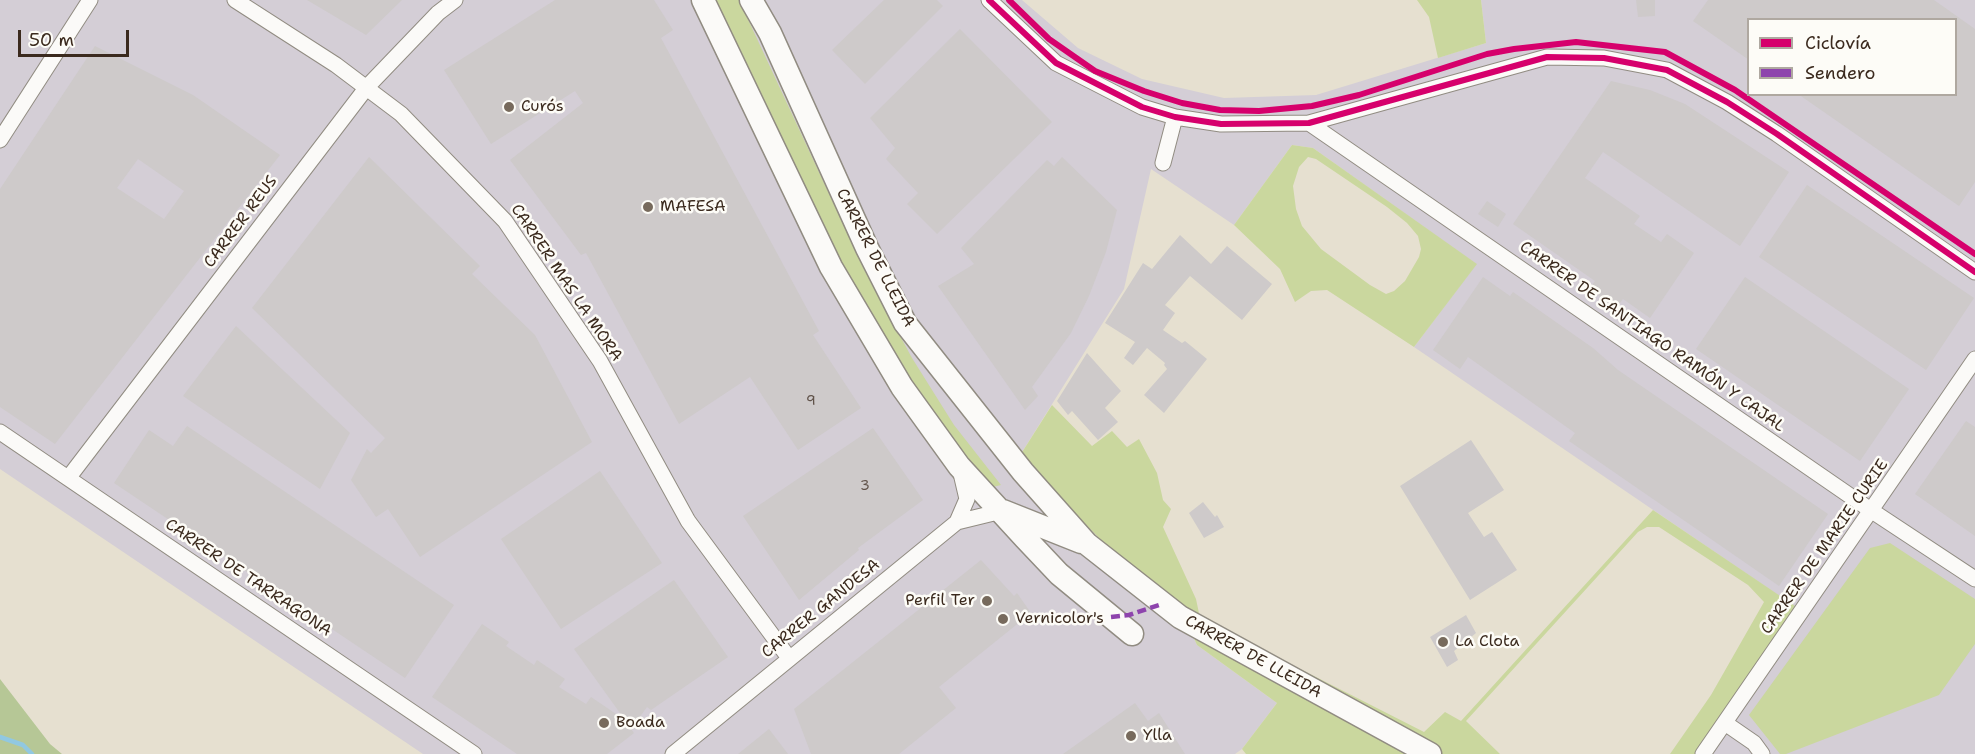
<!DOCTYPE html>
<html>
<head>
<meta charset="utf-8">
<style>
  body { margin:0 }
  #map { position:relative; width:1975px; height:754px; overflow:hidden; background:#e6e0d0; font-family:"Shantell Sans",sans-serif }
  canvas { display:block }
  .legend { position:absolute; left:1747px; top:18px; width:210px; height:78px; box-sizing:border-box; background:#fdfcf7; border:2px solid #afa8a0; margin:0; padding:8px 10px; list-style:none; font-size:18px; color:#3b2a1e }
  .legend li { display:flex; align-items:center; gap:12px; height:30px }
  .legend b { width:30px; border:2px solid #afa8a0 }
  .scale { position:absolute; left:18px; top:30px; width:111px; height:27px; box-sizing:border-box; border:3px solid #3b2a1e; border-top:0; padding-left:8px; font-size:18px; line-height:21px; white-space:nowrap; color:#3b2a1e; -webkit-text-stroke:4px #fdfcf7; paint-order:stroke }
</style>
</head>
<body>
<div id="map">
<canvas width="1975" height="754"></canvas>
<ul class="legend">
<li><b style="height:8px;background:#d6006c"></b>Ciclovía</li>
<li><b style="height:8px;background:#8e44ad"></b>Sendero</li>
</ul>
<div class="scale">50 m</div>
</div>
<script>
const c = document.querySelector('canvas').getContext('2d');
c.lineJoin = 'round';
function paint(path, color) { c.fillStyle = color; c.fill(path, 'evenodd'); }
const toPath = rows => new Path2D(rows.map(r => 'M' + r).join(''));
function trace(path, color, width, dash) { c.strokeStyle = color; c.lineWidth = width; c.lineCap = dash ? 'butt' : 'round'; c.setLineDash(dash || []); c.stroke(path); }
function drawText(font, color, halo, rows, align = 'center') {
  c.font = font + ' "Shantell Sans",sans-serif'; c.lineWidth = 5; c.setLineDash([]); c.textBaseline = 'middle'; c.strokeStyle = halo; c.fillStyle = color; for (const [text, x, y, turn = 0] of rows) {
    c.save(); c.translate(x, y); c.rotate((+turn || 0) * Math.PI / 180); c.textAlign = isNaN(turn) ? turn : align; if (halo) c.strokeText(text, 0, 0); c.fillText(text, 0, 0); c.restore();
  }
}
paint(toPath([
  [0,0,1022,0,1078,48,1142,79,1224,98,1316,95,1486,43,1481,0,1975,0,1975,754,1695,754,1797,608,1414,347,1476,264,1313,148,1292,145,1234,225,1151,169,1124,289,1019,457,1100,539,1179,606,1197,645,1277,703,1242,749,1235,754,423,754,0,469],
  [1748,20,1956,20,1956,94,1748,94]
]), '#d4ced6');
paint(toPath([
  [713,0,739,0,865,271,912,358,954,425,1001,485,989,488,957,453,858,303],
  [1417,0,1481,0,1486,43,1438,58,1429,17],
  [1292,145,1313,148,1477,264,1414,347,1327,290,1311,291,1295,302,1280,269,1234,225],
  [1308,157,1316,159,1387,207,1407,223,1418,236,1421,249,1419,257,1405,281,1394,291,1386,294,1370,285,1321,249,1302,226,1296,209,1293,186,1299,167],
  [1052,405,1092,446,1112,431,1127,447,1139,439,1157,473,1163,500,1171,509,1163,527,1196,599,1200,618,1424,732,1445,712,1461,721,1653,510,1798,608,1695,754,1670,754,1711,695,1764,602,1748,585,1659,527,1647,527,1638,532,1466,721,1500,754,1246,754,1242,749,1277,703,1197,645,1179,606,1100,539,1019,457],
  [1890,543,1975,599,1975,644,1939,695,1786,754,1780,754,1749,715,1870,548]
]), '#cad79e');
paint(toPath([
  [0,679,50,744,62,754,0,754]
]), '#b6c796');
trace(toPath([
  [0,737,23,745,32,754]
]), '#91c8e1', 4.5);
paint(toPath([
  [307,0,402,0,366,35],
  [555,0,654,0,673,30,661,38,819,331,813,335,861,408,798,450,750,377,679,424,586,253,581,255,510,160,583,103,575,91,491,144,444,70],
  [884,0,937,0,943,6,865,84,832,50],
  [1636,0,1655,0,1655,16,1638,17],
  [1708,0,1934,0,1975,29,1975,182,1959,206,1798,94,1956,94,1956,20,1749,20,1749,60,1693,21],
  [960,29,1052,122,937,234,907,204,918,193,886,159,895,148,870,118],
  [95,46,193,95,280,155,55,444,0,407,0,189],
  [138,159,184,191,164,219,117,188],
  [1611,81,1650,90,1685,104,1789,172,1740,246,1603,152,1585,178,1640,216,1634,224,1661,242,1667,234,1694,253,1650,318,1623,299,1616,308,1589,289,1595,281,1513,224],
  [369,157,480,266,472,274,535,335,592,442,420,557,388,509,376,517,351,480,367,449,371,453,385,438,252,308],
  [1062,157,1117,210,1106,252,1089,296,1071,333,1032,387,1038,396,1025,410,938,286,974,264,961,248,1047,160,1054,166],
  [1807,185,1974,298,1926,370,1759,257],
  [1487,201,1506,214,1498,227,1478,214],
  [1180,235,1211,264,1227,246,1272,284,1242,320,1190,276,1165,305,1175,313,1163,330,1182,343,1185,341,1207,359,1164,413,1144,395,1167,369,1164,365,1165,363,1147,348,1133,365,1124,358,1135,342,1105,323,1143,263,1152,269],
  [1483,277,1510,296,1513,292,1593,348,1618,370,1828,514,1779,586,1569,441,1575,433,1468,357,1460,369,1433,350],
  [1745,277,1909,389,1860,461,1696,349],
  [236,326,350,433,320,489,183,396],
  [1087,353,1121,391,1105,408,1118,422,1098,440,1072,411,1068,415,1057,401],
  [1966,421,1975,427,1975,536,1915,494],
  [187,426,454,605,405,678,114,483,149,430,173,446],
  [873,428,923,500,858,548,859,550,799,600,743,516],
  [1471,440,1504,490,1468,513,1484,537,1492,532,1517,570,1470,600,1400,486],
  [600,471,662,563,561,629,501,539],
  [1203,502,1215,517,1217,515,1224,527,1204,538,1189,513],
  [981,560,1014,596,1017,593,1031,613,939,687,956,708,899,754,811,754,794,709],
  [674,580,728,657,651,710,647,707,631,729,634,733,607,754,517,754,432,697,482,624,509,642,506,646,534,665,537,660,565,679,559,687,586,704,591,697,625,720,574,649],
  [1466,615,1476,633,1454,651,1458,660,1447,667,1430,637],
  [1135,703,1148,721,1159,713,1185,754,1063,754],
  [769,729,788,754,738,754]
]), '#cecaca');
const street = toPath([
  [235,0,336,65,401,114,505,221,600,361,688,521,789,658],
  [989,0,1056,63,1142,107,1175,117,1221,124,1309,123,1547,57,1604,58,1667,70,1727,102,1777,134,1975,272],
  [1309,123,1872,511,1975,579],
  [0,140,90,0],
  [1163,163,1175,117],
  [0,432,474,754],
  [69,477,367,87,438,13,455,0],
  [957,522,967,499,960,469],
  [1725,723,1754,743,1762,754],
  [673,754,957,522,1002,511],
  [1703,754,1975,359]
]);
const secondary = toPath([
  [703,0,831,267,902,387,959,466,1025,538,1059,574,1132,634],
  [751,0,770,33,867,248,905,323,1023,472,1087,544,1180,617,1430,754],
  [1003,511,1081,542]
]);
trace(street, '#918c82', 17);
trace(secondary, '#918c82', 25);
trace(street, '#fbfaf8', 15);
trace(secondary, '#fbfaf8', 22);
trace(toPath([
  [1111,617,1129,615,1162,604]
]), '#8e44ad', 4.5, [9, 4.5]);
trace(toPath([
  [989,0,1056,63,1142,107,1175,117,1221,124,1309,123,1547,57,1604,58,1667,70,1727,102,1777,134,1975,272],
  [1009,0,1049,39,1095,71,1144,91,1182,103,1220,110,1259,111,1312,106,1359,95,1487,54,1514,49,1576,42,1665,52,1735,90,1975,254]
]), '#d6006c', 6);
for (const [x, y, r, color] of [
  [509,107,6,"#776a5c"],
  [648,207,6,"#776a5c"],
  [987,601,6,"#776a5c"],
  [1003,619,6,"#776a5c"],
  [1443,642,6,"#776a5c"],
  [604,723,6,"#776a5c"],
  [1131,736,6,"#776a5c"]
]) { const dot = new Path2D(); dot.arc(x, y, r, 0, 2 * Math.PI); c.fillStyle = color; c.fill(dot); trace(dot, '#fdfcf7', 2); }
drawText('14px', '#605249', null, [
  ["9",811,401],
  ["3",865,486]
]);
drawText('16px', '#3b2a1e', '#fdfcf7', [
  ["Curós",521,107],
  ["MAFESA",660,207],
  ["Perfil Ter",975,601,"right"],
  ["Vernicolor's",1015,619],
  ["La Clota",1455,642],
  ["Boada",616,723],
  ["Ylla",1143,736]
], 'left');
drawText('16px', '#3b2a1e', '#fdfcf7', [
  ["CARRER REUS",241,222,-53],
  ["CARRER DE LLEIDA",875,258,63],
  ["CARRER MAS LA MORA",566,283,56],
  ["CARRER DE SANTIAGO RAMÓN Y CAJAL",1652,337,35],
  ["CARRER DE MARIE CURIE",1825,547,-55],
  ["CARRER DE TARRAGONA",248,578,34],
  ["CARRER GANDESA",821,609,-39],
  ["CARRER DE LLEIDA",1253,657,29]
]);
</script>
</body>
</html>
